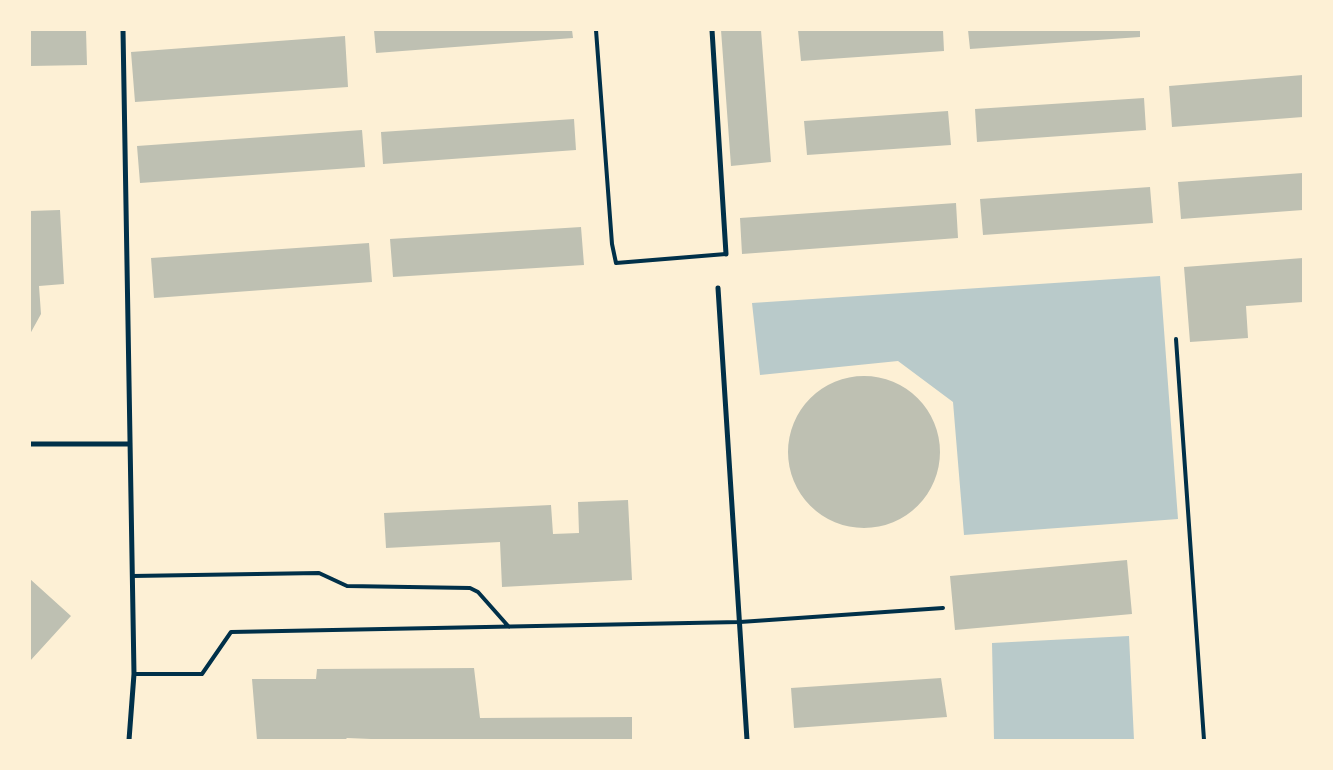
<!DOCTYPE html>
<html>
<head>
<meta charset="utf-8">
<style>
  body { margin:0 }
  #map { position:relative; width:1333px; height:770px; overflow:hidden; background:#fdf0d5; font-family:"Noto Sans",sans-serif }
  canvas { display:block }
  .frame { position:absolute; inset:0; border:31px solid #fdf0d5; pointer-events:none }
</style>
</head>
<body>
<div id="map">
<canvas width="1333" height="770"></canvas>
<div class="frame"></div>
</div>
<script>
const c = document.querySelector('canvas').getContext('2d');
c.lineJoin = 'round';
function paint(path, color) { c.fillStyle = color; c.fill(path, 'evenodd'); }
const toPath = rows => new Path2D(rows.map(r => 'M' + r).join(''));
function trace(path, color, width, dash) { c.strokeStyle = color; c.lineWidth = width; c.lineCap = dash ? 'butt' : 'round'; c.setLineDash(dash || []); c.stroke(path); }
paint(toPath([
  [1160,276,1178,519,964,535,953,402,898,361,760,375,752,303],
  [1129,636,1134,740,994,740,992,643]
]), '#b9caca');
paint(toPath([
  [30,30,86,30,87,65,30,66],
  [374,30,572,30,573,38,376,53],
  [721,30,761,30,771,162,731,166],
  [798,30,943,30,944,51,801,61],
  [968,30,1140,30,1140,37,970,49],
  [345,36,348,87,135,102,131,52],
  [1303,75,1303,117,1172,127,1169,86],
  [1144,98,1146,130,977,142,975,109],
  [948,111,951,145,807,155,804,121],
  [574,119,576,150,383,164,381,132],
  [362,130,365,167,140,183,137,146],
  [1303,173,1303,210,1181,219,1178,182],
  [1150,187,1153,223,983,235,980,199],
  [956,203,958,238,742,254,740,218],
  [60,210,64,284,39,286,41,314,30,334,30,211],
  [581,227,584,265,393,277,390,239],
  [369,243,372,282,154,298,151,258],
  [1303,258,1303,302,1246,306,1248,338,1190,342,1184,267],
  '788 452a76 76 0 1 1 152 0a76 76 0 1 1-152 0Z',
  [628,500,632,580,502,587,500,542,386,548,384,513,551,505,553,534,579,533,578,502],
  [1127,560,1132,614,955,630,950,576],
  [30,579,71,616,30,661],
  [474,668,480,718,632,717,632,740,395,740,347,738,345,740,257,740,252,679,316,679,317,669],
  [941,678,947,717,794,728,791,688]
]), '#bec0b2');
trace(toPath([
  [596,30,612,244,616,263,726,254],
  [1176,339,1204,740],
  [132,576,319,573,347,586,470,588,478,592,509,627],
  [134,674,202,674,231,632,740,622,943,608]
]), '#003049', 4);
trace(toPath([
  [123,30,134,674,129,740],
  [712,30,726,254],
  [718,288,747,740],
  [30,444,130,444]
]), '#003049', 5);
</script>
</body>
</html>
